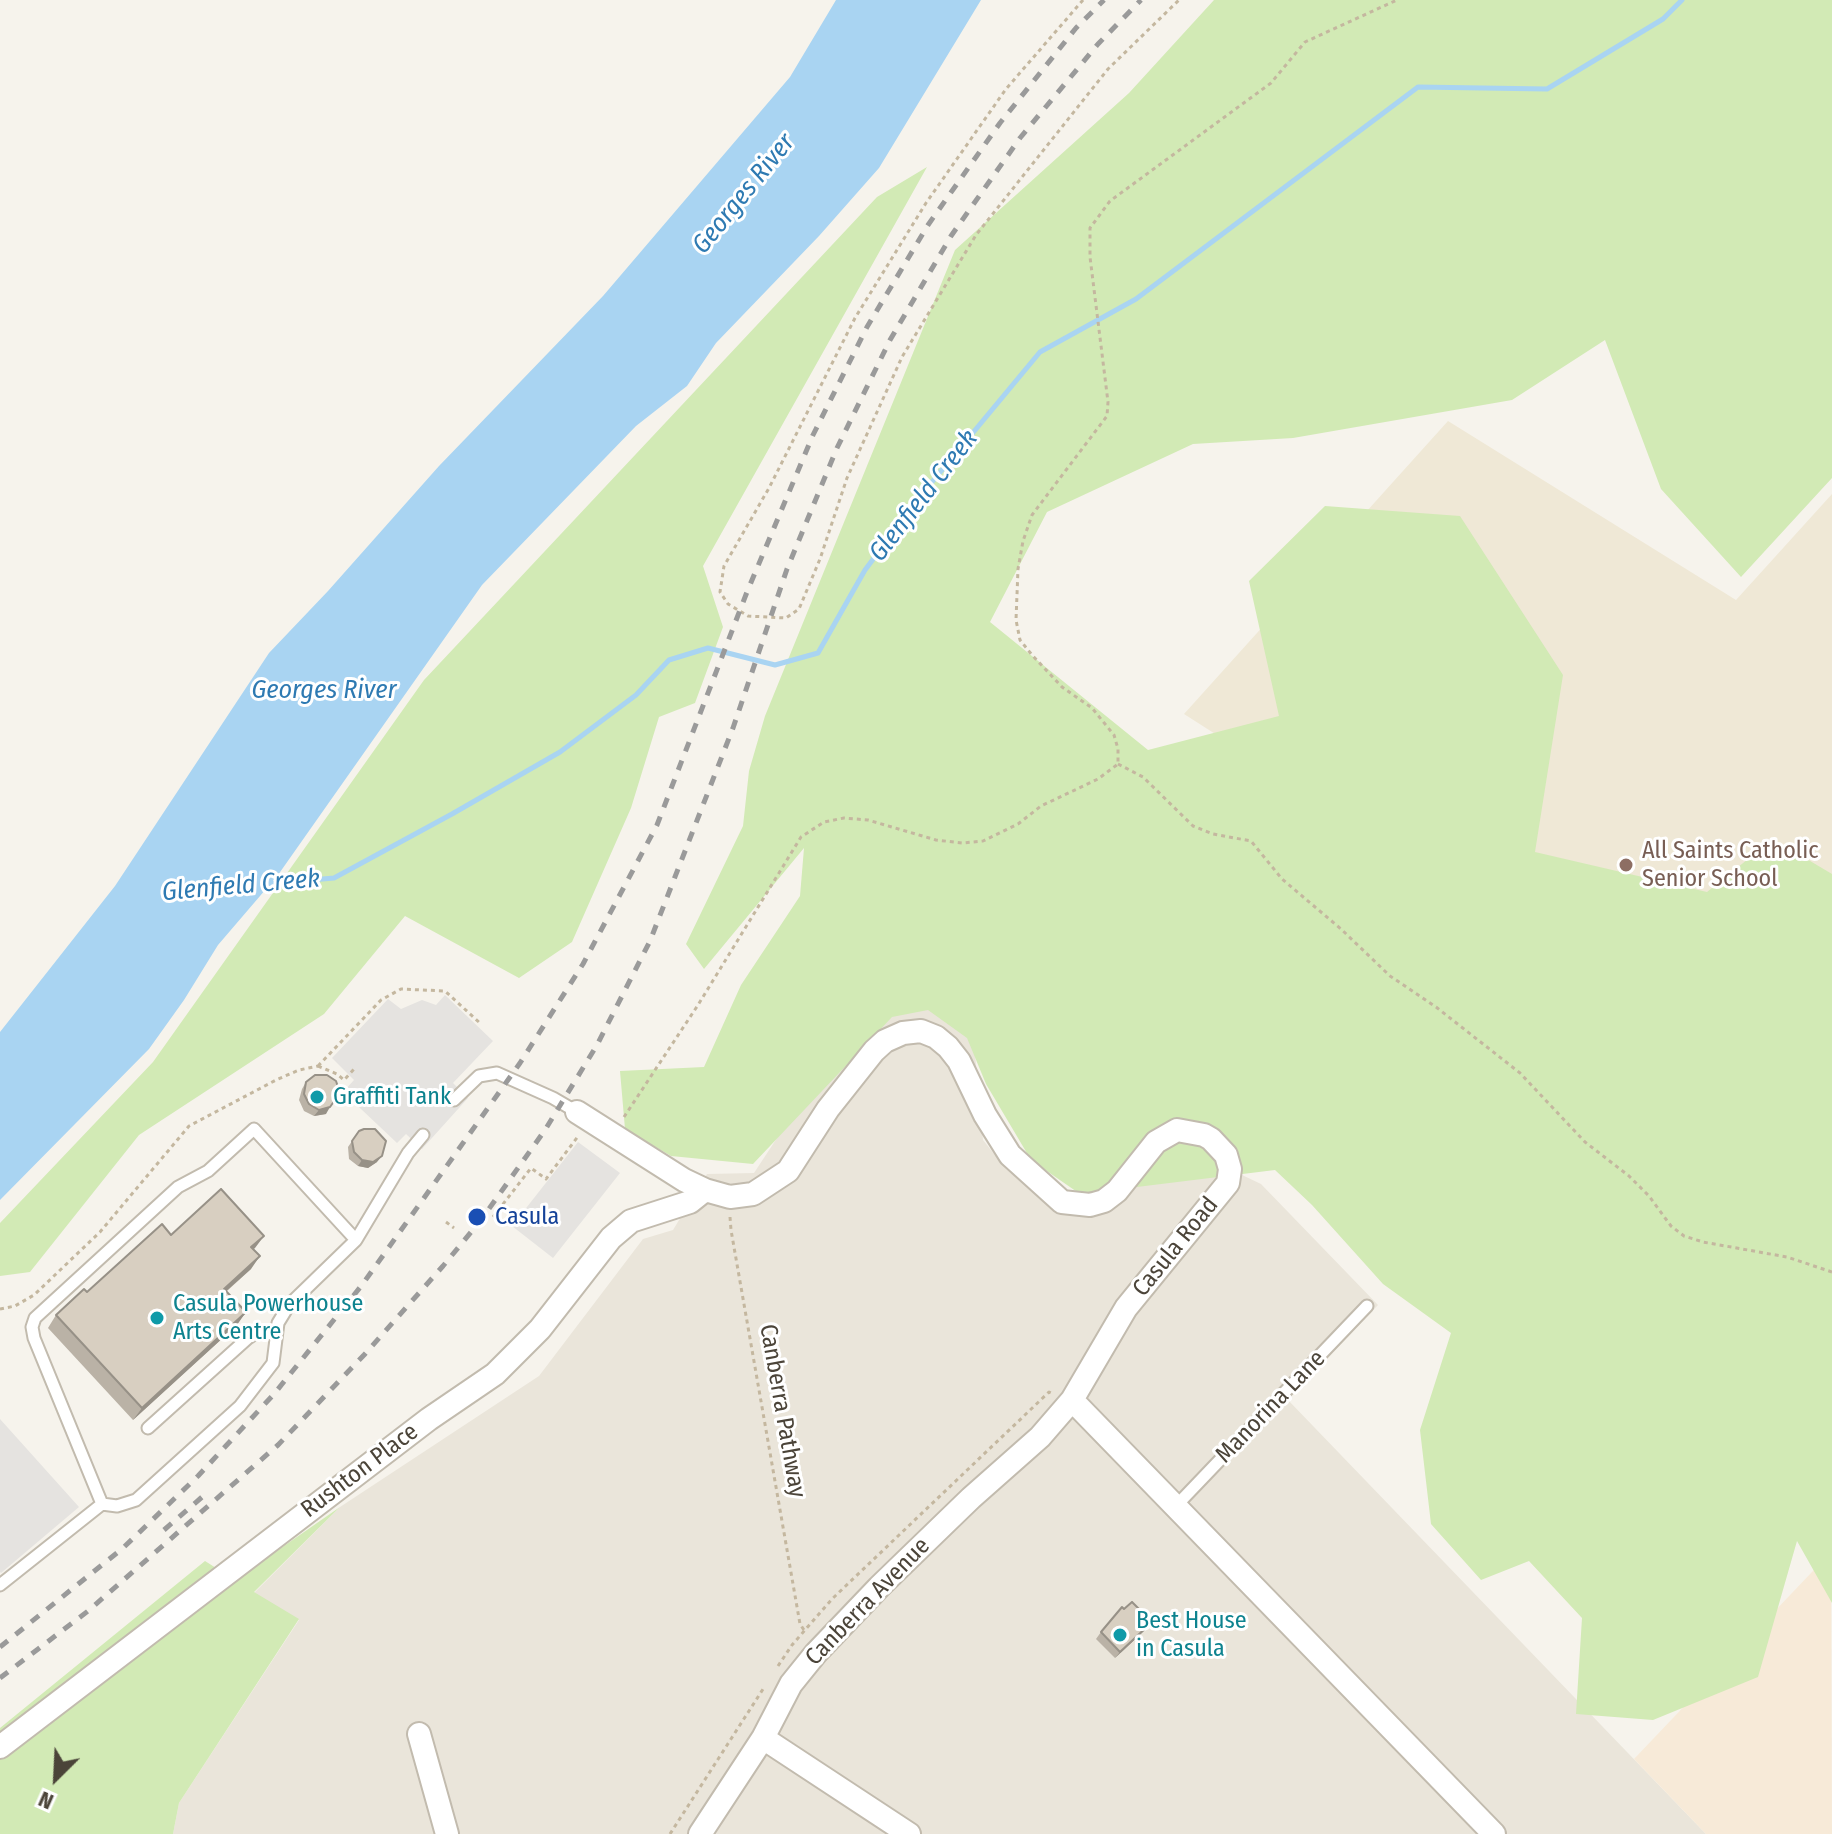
<!DOCTYPE html>
<html>
<head>
<meta charset="utf-8">
<style>
  body { margin:0 }
  #map { position:relative; width:1832px; height:1834px; overflow:hidden; background:#f6f3ec; font-family:"Fira Sans Condensed",sans-serif }
  canvas { display:block }
  .north { position:absolute; left:16px; top:1738px; width:80px; height:80px; -webkit-text-stroke:6px #fff; paint-order:stroke; rotate:204deg; font-size:22px; font-weight:700; line-height:32px; text-align:center; color:#4b4439 }
  .north::after { content:''; display:block; margin:auto; width:28px; height:36px; background:#4b4439; clip-path:polygon(50% 0,100% 100%,50% 72%,0 100%) }
</style>
</head>
<body>
<div id="map">
<canvas width="1832" height="1834"></canvas>
<div class="north">N</div>
</div>
<script>
const c = document.querySelector('canvas').getContext('2d');
c.lineJoin = 'round';
function paint(path, color) { c.fillStyle = color; c.fill(path, 'evenodd'); }
const toPath = rows => new Path2D(rows.map(r => 'M' + r).join(''));
function trace(path, color, width, dash) { c.strokeStyle = color; c.lineWidth = width; c.lineCap = dash ? 'butt' : 'round'; c.setLineDash(dash || []); c.stroke(path); }
function drawText(font, color, halo, rows, align = 'center') {
  c.font = font + ' "Fira Sans Condensed",sans-serif'; c.lineWidth = 6; c.setLineDash([]); c.textBaseline = 'middle'; c.strokeStyle = halo; c.fillStyle = color; for (const [text, x, y, turn = 0] of rows) {
    c.save(); c.translate(x, y); c.rotate((+turn || 0) * Math.PI / 180); c.textAlign = isNaN(turn) ? turn : align; if (halo) c.strokeText(text, 0, 0); c.fillText(text, 0, 0); c.restore();
  }
}
paint(toPath([
  [927,999,973,1032,983,1140,1006,1169,1042,1197,1065,1210,1092,1216,1124,1200,1146,1175,1202,1156,1261,1184,1378,1305,1288,1400,1706,1834,173,1834,179,1803,299,1620,254,1593,340,1507,539,1376,643,1239,673,1230,707,1174,754,1173,804,1097,877,1012]
]), '#eae5da');
paint(toPath([
  [1831,1552,1832,1834,1706,1834,1634,1759]
]), '#f7ead8');
paint(toPath([
  [1448,421,1736,600,1832,494,1832,1050,1655,1015,1184,714]
]), '#efe8d6');
paint(toPath([
  [1214,0,1832,0,1832,478,1741,577,1661,489,1605,340,1512,400,1293,438,1193,444,1047,512,990,622,1148,750,1279,716,1249,581,1325,506,1460,516,1563,675,1535,852,1707,892,1773,839,1832,874,1832,1603,1797,1541,1758,1677,1653,1720,1576,1714,1582,1618,1529,1561,1481,1580,1431,1524,1420,1430,1451,1333,1383,1284,1312,1205,1275,1170,1080,1194,1031,1160,986,1084,967,1038,928,1010,892,1017,753,1164,671,1156,625,1129,620,1071,704,1067,741,985,800,896,804,848,704,969,686,944,743,826,749,771,765,716,955,250,1129,93],
  [927,167,703,566,723,627,695,703,659,717,631,808,572,942,519,978,405,916,324,1014,139,1135,30,1272,0,1276,0,1223,153,1062,424,680,877,197],
  [340,1507,254,1592,299,1619,179,1803,173,1834,0,1834,0,1728,205,1561,235,1580]
]), '#d2eab5');
paint(toPath([
  [445,995,493,1041,453,1083,468,1098,422,1149,406,1134,397,1143,343,1092,354,1080,332,1058,388,999,401,1009,422,1000,436,1005],
  [578,1142,620,1173,553,1258,512,1226],
  [0,1419,79,1507,1,1573,0,1572]
]), '#e5e3e0');
paint(toPath([
  [836,0,981,0,879,168,819,236,716,343,687,386,636,426,482,585,278,875,218,945,184,1000,149,1049,0,1200,0,1032,115,886,269,653,328,591,439,466,603,296,790,77]
]), '#a9d4f2');
trace(toPath([
  [267,884,334,878,452,814,560,752,636,695,669,660,708,648,775,665,818,653,865,570,922,494,1040,352,1136,299,1418,87,1547,89,1663,19,1682,0]
]), '#a9d4f2', 5);
const lane = toPath([
  [454,1100,479,1076,497,1073,553,1098,577,1112],
  [148,1428,248,1338,254,1334,276,1333],
  [102,1504,34,1338,32,1327,35,1318,178,1187,208,1171,254,1129,356,1240],
  [102,1504,117,1506,136,1500,240,1406,273,1363,278,1323,289,1305,356,1240,408,1153,423,1135],
  [1175,1507,1367,1306],
  [0,1585,102,1504]
]);
const street = toPath([
  [577,1112,684,1180,705,1190,730,1197,753,1194,788,1171,828,1109,874,1051,885,1041,903,1033,921,1031,936,1037,948,1047,959,1061,985,1115,1010,1155,1062,1202,1090,1205,1104,1201,1117,1191,1156,1142,1177,1130,1204,1135,1211,1139,1226,1155,1230,1169,1228,1183,1126,1308,1072,1400,1040,1437,971,1498,879,1587,816,1653,791,1684,763,1738,700,1834],
  [1072,1400,1494,1834],
  [419,1734,447,1834],
  [763,1738,909,1834],
  [0,1747,429,1419,495,1374,540,1329,611,1238,631,1221,690,1202,705,1190]
]);
trace(lane, '#c2bbae', 15);
trace(street, '#c2bbae', 26);
trace(toPath([
  [1083,0,1006,89,926,203,855,318,769,488,724,566,720,592,728,604,748,616,786,618,799,609,820,559,847,478,902,357,976,235,1108,69,1179,0],
  [1118,764,1143,777,1193,826,1213,834,1251,841,1282,879,1341,929,1390,976,1436,1007,1520,1073,1585,1142,1629,1176,1649,1196,1671,1226,1684,1236,1703,1242,1787,1257,1832,1272],
  [318,1066,381,1000,401,989,445,991,481,1024],
  [318,1066,337,1074,344,1080,356,1067],
  [624,1117,698,1005,801,837,824,822,844,818,868,820,936,840,962,843,983,841,1018,824,1041,806,1098,779,1118,764,1118,749,1114,735,1092,708,1062,687,1032,655,1020,640,1016,620,1018,569,1023,541,1032,515,1107,416,1108,402,1090,257,1090,228,1110,201,1271,83,1305,42,1397,0],
  [493,1217,531,1168,546,1179,579,1135],
  [730,1217,731,1230,800,1624,804,1630],
  [446,1222,454,1228],
  [0,1309,15,1306,34,1295,100,1232,189,1126,276,1080,299,1070,318,1066],
  [778,1666,792,1645,832,1599,1049,1392,1051,1393],
  [670,1834,765,1686]
]), '#c4b79f', 3, [4, 4]);
trace(lane, '#fff', 11);
trace(street, '#fff', 22);
trace(toPath([
  [164,1530,209,1491],
  [0,1647,123,1548,198,1476,274,1394,362,1285,520,1063,583,964,657,825,747,592,813,435,867,327,928,225,1000,123,1076,28,1104,0],
  [0,1678,88,1611,278,1445,364,1355,443,1266,481,1220,545,1130,597,1045,650,941,733,728,787,569,837,448,890,340,951,236,1020,138,1098,44,1141,0]
]), '#9a9a9a', 5, [10, 10]);
paint(toPath([
  [306,1082,326,1114,314,1116,304,1111,299,1100,302,1089],
  [359,1131,377,1162,368,1168,358,1166,349,1159,348,1147],
  [171,1235,254,1250,251,1269,227,1291,237,1325,133,1420,48,1328,56,1315],
  [1147,1628,1115,1658,1096,1639,1101,1632]
]), '#bab2a6');
paint(toPath([
  [330,1107,326,1114,314,1116,319,1110],
  [382,1156,377,1162,368,1168,358,1166,362,1160],
  [264,1236,255,1248,242,1260,251,1247],
  [260,1256,251,1269,215,1301,224,1289],
  [246,1312,237,1325,133,1420,142,1408],
  [1152,1622,1147,1628,1115,1658,1120,1652]
]), '#979187');
const building = toPath([
  [315,1075,327,1075,336,1081,340,1093,330,1107,319,1110,309,1104,304,1094,306,1082,315,1075],
  [364,1129,375,1129,386,1141,382,1156,373,1162,362,1160,354,1152,352,1141,359,1131,364,1129],
  [221,1189,264,1236,251,1247,260,1256,224,1289,246,1312,142,1408,56,1315,84,1289,87,1292,162,1224,171,1235,221,1189],
  [1132,1602,1152,1622,1120,1652,1101,1632,1122,1607,1124,1609,1132,1602]
]);
paint(building, '#d8cfc1');
trace(building, '#979187', 2);
for (const [x, y, r, color] of [
  [1626,865,8,"#8d6e63"],
  [317,1097,8,"#0f9aa8"],
  [477,1217,10,"#1a4fb4"],
  [157,1318,8,"#0f9aa8"],
  [1120,1635,8,"#0f9aa8"]
]) { const dot = new Path2D(); dot.arc(x, y, r, 0, 2 * Math.PI); c.fillStyle = color; c.fill(dot); trace(dot, '#fff', 3); }
drawText('24px', '#785e54', '#fff', [
  ["All Saints Catholic",1642,851],
  ["Senior School",1642,879]
], 'left');
drawText('24px', '#0d838f', '#fff', [
  ["Graffiti Tank",333,1097],
  ["Casula Powerhouse",173,1304],
  ["Arts Centre",173,1332],
  ["Best House",1136,1621],
  ["in Casula",1136,1649]
], 'left');
drawText('24px', '#164399', '#fff', [
  ["Casula",495,1217]
], 'left');
drawText('24px', '#4b4439', '#fff', [
  ["Casula Road",1176,1247,-51],
  ["Manorina Lane",1271,1407,-46],
  ["Canberra Pathway",782,1411,80],
  ["Rushton Place",360,1471,-37],
  ["Canberra Avenue",868,1602,-46]
]);
drawText('italic 26px', '#2e7ab2', '#fff', [
  ["Georges River",744,194,-51],
  ["Glenfield Creek",924,496,-52],
  ["Georges River",324,691],
  ["Glenfield Creek",241,886,-5]
]);
</script>
</body>
</html>
